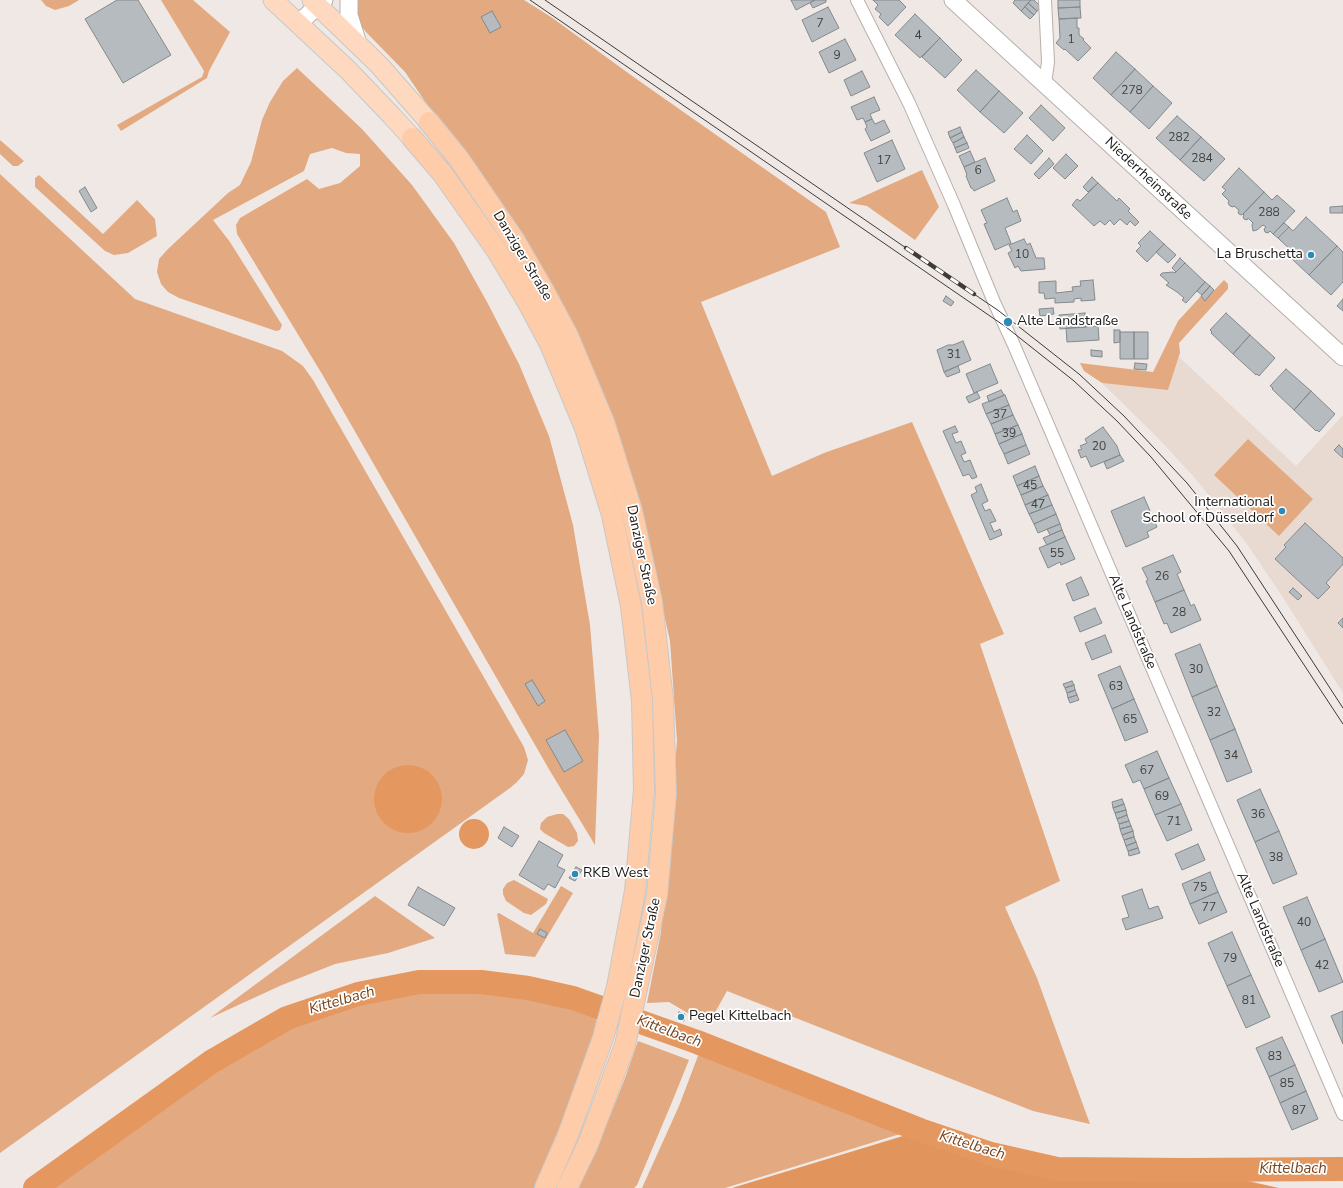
<!DOCTYPE html>
<html>
<head>
<meta charset="utf-8">
<style>
  body { margin:0 }
  canvas { display:block; background:#efe8e4 }
</style>
</head>
<body>
<canvas width="1343" height="1188"></canvas>
<script>
const c = document.querySelector('canvas').getContext('2d');
c.lineJoin = 'round';
function paint(path, color) { c.fillStyle = color; c.fill(path, 'evenodd'); }
const toPath = rows => new Path2D(rows.map(r => 'M' + r).join(''));
function trace(path, color, width, dash) { c.strokeStyle = color; c.lineWidth = width; c.lineCap = dash ? 'butt' : 'round'; c.setLineDash(dash || []); c.stroke(path); }
function drawText(font, color, halo, rows, align = 'center') {
  c.font = font + ' "Nunito Sans",sans-serif'; c.lineWidth = 3.5; c.setLineDash([]); c.textBaseline = 'middle'; c.strokeStyle = halo; c.fillStyle = color; for (const [text, x, y, turn = 0] of rows) {
    c.save(); c.translate(x, y); c.rotate((+turn || 0) * Math.PI / 180); c.textAlign = isNaN(turn) ? turn : align; if (halo) c.strokeText(text, 0, 0); c.fillText(text, 0, 0); c.restore();
  }
}
paint(toPath([
  [1179,357,1296,466,1343,415,1343,693,1282,596,1247,544,1195,478,1156,436,1102,383,1168,389]
]), '#e8dad1');
paint(toPath([
  [41,0,79,0,69,6,55,10,46,6],
  [161,0,193,0,230,32,209,71,207,78,121,131,117,125,202,77,204,71],
  [354,0,524,0,551,17,635,78,826,212,840,247,701,302,772,476,824,453,912,422,1004,634,980,644,1060,881,1005,907,1037,978,1090,1124,1033,1111,727,991,708,1025,669,1002,647,1003,661,932,677,741,670,641,646,534,612,417,437,119,405,72,365,31,360,24],
  [297,68,362,129,412,185,454,243,487,302,519,364,549,436,573,525,590,625,599,735,595,845,550,771,322,374,237,234,236,225,240,218,307,179,319,189,340,183,360,166,360,154,346,153,332,148,310,154,304,171,213,220,230,242,282,325,280,330,276,331,179,298,168,292,161,284,157,272,159,259,168,249,228,193,240,185,251,162,262,120,270,102,283,81],
  [0,140,24,161,18,166,13,166,0,154],
  [922,170,939,207,915,240,867,206,849,203],
  [0,174,135,299,282,351,303,366,313,380,524,747,528,760,524,774,517,782,510,788,0,1153],
  [39,175,103,234,137,200,155,219,157,236,128,253,114,255,105,251,35,187,35,178],
  [1224,280,1228,284,1228,289,1179,343,1180,353,1168,390,1102,383,1084,371,1080,363,1153,372,1178,321,1201,296,1205,300],
  [1248,439,1313,499,1279,536,1214,475],
  [557,814,563,814,569,819,577,833,578,841,574,846,568,847,544,833,540,829,541,823,547,817],
  [514,880,548,899,546,904,531,915,524,913,506,901,503,894,503,889,507,883],
  [561,886,573,893,535,957,505,954,497,914,499,913,533,933],
  [375,896,435,938,388,953,335,964,282,985,210,1018],
  [419,986,481,986,526,992,570,1002,598,1013,588,1056,560,1135,535,1188,43,1188,215,1065,288,1022,360,997],
  [638,1041,689,1060,672,1102,637,1185,634,1188,578,1188,597,1149,625,1078],
  [701,1048,913,1130,725,1188,642,1188,679,1106]
]), '#e3a981');
paint(toPath([
  [916,1132,984,1157,1054,1173,1238,1175,1243,1180,1279,1188,732,1188]
]), '#e2945d');
paint(toPath([
  '374 799a34 34 0 1 1 68 0a34 34 0 1 1-68 0Z',
  '459 834a15 15 0 1 1 30 0a15 15 0 1 1-30 0Z'
]), '#e59760');
trace(toPath([
  [35,1188,211,1062,287,1018,358,994,419,982,481,982,528,988,573,998,697,1042,920,1130,991,1154,1057,1169,1186,1170,1343,1169]
]), '#e59760', 24);
const building = toPath([
  [117,0,138,0,171,55,123,83,85,19,117,0],
  [791,0,815,0,796,10,791,0],
  [815,0,826,0,826,2,813,8,810,3,815,0],
  [873,0,899,0,906,7,888,26,879,17,881,14,875,9,878,5,873,0],
  [1015,0,1031,0,1021,11,1013,3,1015,0],
  [1031,0,1034,0,1041,7,1037,11,1028,3,1031,0],
  [1058,0,1080,0,1080,7,1058,8,1058,0],
  [1028,3,1037,11,1034,15,1025,7,1028,3],
  [828,7,839,28,812,42,802,20,828,7],
  [1025,7,1034,15,1030,19,1021,11,1025,7],
  [1080,7,1081,18,1059,19,1058,8,1080,7],
  [492,11,501,27,490,33,481,17,492,11],
  [915,14,940,38,920,58,895,35,915,14],
  [1077,18,1077,28,1079,28,1079,35,1084,39,1083,40,1091,48,1078,61,1065,49,1064,50,1056,43,1060,38,1059,19,1077,18],
  [940,38,962,60,945,78,922,57,940,38],
  [845,39,856,60,829,73,819,52,845,39],
  [1116,52,1135,69,1111,95,1093,78,1116,52],
  [1135,69,1153,86,1130,112,1111,95,1135,69],
  [976,70,999,91,980,112,957,90,976,70],
  [862,71,870,87,851,96,844,80,862,71],
  [1153,86,1172,103,1149,129,1130,112,1153,86],
  [999,91,1023,113,1004,133,980,112,999,91],
  [874,97,880,110,870,114,872,119,865,122,863,118,857,120,851,107,874,97],
  [1041,105,1065,128,1053,141,1029,118,1041,105],
  [1177,116,1201,137,1180,160,1156,138,1177,116],
  [872,119,875,124,884,120,890,132,871,141,865,129,867,127,865,122,872,119],
  [960,127,962,132,950,138,948,132,960,127],
  [962,132,964,137,953,143,950,138,962,132],
  [1027,135,1043,151,1031,164,1014,149,1027,135],
  [964,137,967,143,955,148,953,143,964,137],
  [1201,137,1225,159,1204,181,1180,160,1201,137],
  [892,140,905,169,877,182,864,153,892,140],
  [967,143,969,148,957,153,955,148,967,143],
  [970,151,975,162,964,167,959,156,970,151],
  [1066,154,1078,166,1065,179,1053,168,1066,154],
  [985,158,995,181,974,191,972,188,971,188,966,176,967,175,964,167,985,158],
  [1049,158,1054,164,1039,179,1034,174,1049,158],
  [1239,168,1264,192,1243,214,1241,215,1239,214,1238,212,1239,210,1234,206,1233,207,1230,206,1228,203,1229,201,1222,194,1226,190,1222,187,1239,168],
  [1092,177,1098,183,1088,192,1083,187,1092,177],
  [1098,183,1117,201,1119,198,1130,209,1128,211,1139,222,1135,226,1130,221,1127,225,1120,219,1114,225,1110,220,1105,225,1100,221,1094,226,1072,205,1077,199,1080,201,1098,183],
  [85,187,97,208,91,212,79,191,85,187],
  [1264,192,1272,200,1277,195,1295,211,1273,234,1270,231,1268,233,1265,232,1264,229,1266,227,1263,225,1257,230,1253,231,1252,225,1253,223,1248,218,1247,220,1244,219,1243,217,1244,215,1243,214,1264,192],
  [1007,198,1013,212,1017,210,1021,221,1005,228,1011,243,995,250,984,224,987,223,981,210,1007,198],
  [1343,206,1343,213,1330,213,1330,207,1343,206],
  [1306,217,1337,246,1309,275,1291,258,1295,254,1278,238,1289,227,1293,231,1306,217],
  [1284,223,1289,227,1278,238,1273,234,1284,223],
  [1150,231,1164,244,1147,262,1136,251,1141,246,1138,243,1150,231],
  [1024,239,1027,245,1030,243,1036,258,1044,258,1045,269,1021,271,1018,266,1015,268,1008,253,1012,251,1009,245,1024,239],
  [1164,244,1176,255,1168,263,1156,252,1164,244],
  [1337,246,1343,252,1343,282,1331,295,1309,275,1337,246],
  [1180,258,1185,263,1176,272,1172,268,1180,258],
  [1185,263,1205,282,1186,303,1182,300,1184,298,1177,292,1166,285,1169,283,1160,275,1162,273,1173,272,1175,273,1185,263],
  [1093,280,1095,300,1081,301,1081,298,1074,299,1074,302,1055,303,1055,298,1045,299,1044,293,1039,293,1039,282,1056,281,1056,293,1073,291,1072,287,1081,286,1080,281,1093,280],
  [1205,282,1210,286,1202,295,1197,291,1205,282],
  [1210,286,1214,290,1205,301,1201,296,1210,286],
  [946,296,954,302,951,306,943,301,946,296],
  [1343,299,1343,311,1337,306,1343,299],
  [1053,308,1054,314,1040,316,1039,309,1053,308],
  [1085,313,1086,327,1060,329,1059,315,1085,313],
  [1226,313,1250,335,1233,354,1211,333,1212,332,1210,330,1226,313],
  [1098,326,1099,340,1067,342,1066,328,1098,326],
  [1114,330,1120,330,1120,342,1114,343,1114,330],
  [1120,332,1134,332,1134,359,1120,359,1120,332],
  [1134,332,1148,332,1148,359,1134,359,1134,332],
  [1250,335,1275,358,1259,376,1257,374,1256,375,1233,354,1250,335],
  [963,341,971,360,944,372,937,350,948,345,953,345,963,341],
  [1091,350,1102,351,1102,357,1091,356,1091,350],
  [1135,363,1147,364,1146,370,1134,369,1135,363],
  [990,364,998,383,974,393,966,374,990,364],
  [958,366,960,372,947,377,944,372,958,366],
  [1286,369,1311,391,1294,410,1272,389,1273,388,1270,386,1286,369],
  [1001,390,1004,395,989,402,987,396,1001,390],
  [1311,391,1335,414,1319,432,1317,430,1316,431,1294,410,1311,391],
  [977,392,980,398,969,403,966,397,977,392],
  [1005,395,1009,405,986,414,982,404,1005,395],
  [1009,405,1013,415,991,424,986,414,1009,405],
  [1013,415,1018,425,995,434,991,424,1013,415],
  [1018,425,1022,434,999,444,995,434,1018,425],
  [955,426,958,432,952,434,956,443,961,441,966,453,961,455,964,462,970,460,977,477,972,479,969,474,963,476,943,431,955,426],
  [1103,427,1117,446,1120,455,1091,467,1086,456,1081,458,1078,450,1082,449,1080,446,1087,443,1085,439,1103,427],
  [1022,434,1026,445,1004,454,999,444,1022,434],
  [1026,445,1030,454,1008,464,1004,454,1026,445],
  [1339,445,1343,449,1343,458,1334,450,1339,445],
  [1120,455,1124,461,1107,469,1104,462,1120,455],
  [1035,466,1039,476,1017,486,1013,476,1035,466],
  [1039,476,1043,486,1021,495,1017,486,1039,476],
  [981,484,988,501,982,504,985,511,990,509,996,521,990,523,994,532,1000,529,1002,535,990,540,971,495,977,492,975,487,981,484],
  [1043,486,1048,495,1025,505,1021,495,1043,486],
  [1048,495,1052,505,1029,514,1025,505,1048,495],
  [1144,497,1157,527,1147,532,1149,537,1126,547,1111,511,1144,497],
  [1052,505,1056,514,1034,524,1029,514,1052,505],
  [1056,514,1060,524,1038,533,1034,524,1056,514],
  [1305,523,1343,558,1343,564,1326,583,1330,587,1318,599,1275,559,1286,547,1284,545,1305,523],
  [1060,524,1062,530,1050,535,1047,529,1060,524],
  [1062,530,1065,537,1047,545,1043,538,1062,530],
  [1065,537,1075,559,1061,565,1060,562,1048,568,1039,548,1065,537],
  [1173,555,1181,572,1177,574,1184,590,1155,602,1146,581,1148,580,1142,568,1173,555],
  [1081,577,1089,595,1073,601,1066,584,1081,577],
  [1293,588,1302,596,1298,600,1289,592,1293,588],
  [1184,590,1191,606,1194,604,1201,620,1171,633,1167,623,1164,624,1155,602,1184,590],
  [1095,608,1102,623,1080,632,1074,617,1095,608],
  [1343,618,1343,628,1338,623,1343,618],
  [1105,635,1112,652,1092,660,1085,643,1105,635],
  [1200,644,1217,686,1192,697,1175,654,1200,644],
  [1120,666,1134,699,1112,709,1098,675,1120,666],
  [532,680,545,701,538,706,525,684,532,680],
  [1072,681,1074,685,1065,688,1063,684,1072,681],
  [1074,685,1075,690,1067,693,1065,688,1074,685],
  [1217,686,1235,729,1210,740,1192,697,1217,686],
  [1075,690,1077,695,1068,698,1067,693,1075,690],
  [1077,695,1079,700,1070,703,1068,698,1077,695],
  [1134,699,1148,732,1125,741,1112,709,1134,699],
  [1235,729,1252,772,1227,782,1210,740,1235,729],
  [565,730,583,761,564,772,546,740,565,730],
  [1157,751,1169,778,1144,789,1140,780,1133,783,1125,765,1157,751],
  [1169,778,1181,804,1155,815,1144,789,1169,778],
  [1260,789,1279,831,1255,842,1237,800,1260,789],
  [1122,799,1124,804,1113,808,1112,802,1122,799],
  [1124,804,1126,810,1115,813,1113,808,1124,804],
  [1181,804,1192,830,1167,841,1155,815,1181,804],
  [1126,810,1127,815,1117,819,1115,813,1126,810],
  [1127,815,1129,821,1119,824,1117,819,1127,815],
  [1129,821,1131,826,1120,829,1119,824,1129,821],
  [1131,826,1133,831,1122,835,1120,829,1131,826],
  [504,827,519,836,512,847,498,838,504,827],
  [1133,831,1134,837,1124,840,1122,835,1133,831],
  [1279,831,1297,874,1273,884,1255,842,1279,831],
  [1134,837,1136,842,1126,846,1124,840,1134,837],
  [539,841,563,855,557,866,565,870,555,888,548,884,544,890,519,875,539,841],
  [1136,842,1138,848,1128,851,1126,846,1136,842],
  [1198,844,1205,860,1182,870,1175,854,1198,844],
  [1138,848,1140,853,1129,856,1128,851,1138,848],
  [576,867,582,870,575,881,569,878,576,867],
  [1210,872,1218,892,1190,904,1182,884,1210,872],
  [418,887,455,908,444,926,408,905,418,887],
  [1142,889,1149,909,1158,906,1163,918,1126,930,1122,919,1129,917,1122,896,1142,889],
  [1218,892,1227,912,1199,924,1190,904,1218,892],
  [1307,897,1325,939,1301,950,1283,907,1307,897],
  [540,929,547,933,545,938,537,934,540,929],
  [1232,932,1251,975,1227,986,1208,943,1232,932],
  [1325,939,1343,982,1319,992,1301,950,1325,939],
  [1251,975,1270,1017,1246,1028,1227,986,1251,975],
  [1343,1011,1343,1044,1331,1016,1343,1011],
  [679,1012,685,1014,684,1021,677,1019,679,1012],
  [1282,1037,1295,1065,1269,1077,1256,1048,1282,1037],
  [1295,1065,1306,1091,1280,1103,1269,1077,1295,1065],
  [1306,1091,1318,1119,1292,1130,1280,1103,1306,1091]
]);
paint(building, '#b5bbbf');
trace(building, '#838a8d', 1);
const minor = toPath([
  [857,0,909,103,954,205,994,302,1013,343,1343,1114],
  [1045,84,1048,62,1045,0]
]);
const secondary = toPath([
  [349,0,349,15,358,44],
  [953,0,1343,357],
  [299,23,324,0]
]);
const primary = toPath([
  [273,0,348,70,391,115,412,138],
  [312,0,380,66,429,122]
]);
const trunk = toPath([
  [429,122,459,159,515,241,544,291,568,336,604,422,632,511,652,602,663,700,666,794,657,895,625,1045,588,1144,567,1188],
  [412,138,442,173,497,251,527,301,550,344,585,428,612,515,631,606,642,701,644,790,635,891,617,987,603,1038,568,1135,545,1188]
]);
trace(minor, '#b7b0ac', 14);
trace(secondary, '#b7b0ac', 19);
trace(primary, '#c8c8c7', 21);
trace(trunk, '#c8c8c7', 22);
trace(minor, '#fff', 12);
trace(secondary, '#fff', 17);
trace(primary, '#ffd9bf', 19);
trace(trunk, '#fca', 20);
trace(toPath([
  [530,0,1006,327,1074,381,1117,421,1151,457,1229,551,1343,724],
  [545,0,906,248],
  [974,294,999,311,1079,374,1124,416,1187,483,1237,546,1343,708]
]), '#3e3b39', 1);
const rail = toPath([
  [906,248,974,294]
]);
trace(rail, '#3e3b39', 4.5);
trace(rail, '#fff', 3, [9]);
for (const [x, y, r, color] of [
  [1311,255,4,"#2e89b6"],
  [1008,322,5,"#2e89b6"],
  [1282,511,4,"#2e89b6"],
  [575,874,4,"#2e89b6"],
  [681,1017,4,"#2e89b6"]
]) { const dot = new Path2D(); dot.arc(x, y, r, 0, 2 * Math.PI); c.fillStyle = color; c.fill(dot); trace(dot, '#fff', 1.5); }
drawText('12px', '#414140', null, [
  ["7",820,24],
  ["4",918,36],
  ["1",1071,40],
  ["9",837,56],
  ["278",1132,91],
  ["282",1179,138],
  ["284",1202,159],
  ["17",884,161],
  ["6",978,171],
  ["288",1269,213],
  ["10",1022,255],
  ["31",954,355],
  ["37",1000,415],
  ["39",1009,434],
  ["20",1099,447],
  ["45",1030,486],
  ["47",1038,505],
  ["55",1057,554],
  ["26",1162,577],
  ["28",1179,613],
  ["30",1196,670],
  ["63",1116,687],
  ["32",1214,713],
  ["65",1130,720],
  ["34",1231,756],
  ["67",1147,771],
  ["69",1162,797],
  ["36",1258,815],
  ["71",1174,822],
  ["38",1276,858],
  ["75",1200,888],
  ["77",1209,908],
  ["40",1304,923],
  ["79",1230,959],
  ["42",1322,966],
  ["81",1249,1001],
  ["83",1275,1057],
  ["85",1287,1084],
  ["87",1299,1111]
]);
drawText('14px', '#1a1816', '#fff', [
  ["Niederrheinstraße",1148,179,43],
  ["Danziger Straße",522,256,59],
  ["Danziger Straße",641,555,78],
  ["Alte Landstraße",1132,622,67],
  ["Alte Landstraße",1260,920,67],
  ["Danziger Straße",646,948,-78]
]);
drawText('14px', '#1a1816', '#fff', [
  ["La Bruschetta",1303,255,"right"],
  ["Alte Landstraße",1017,322],
  ["International",1274,503,"right"],
  ["School of Düsseldorf",1274,519,"right"],
  ["RKB West",583,874],
  ["Pegel Kittelbach",689,1017]
], 'left');
drawText('italic 15px', '#78441d', '#fff', [
  ["Kittelbach",342,1001,-16],
  ["Kittelbach",669,1032,20],
  ["Kittelbach",972,1146,17],
  ["Kittelbach",1293,1169]
]);
</script>
</body>
</html>
